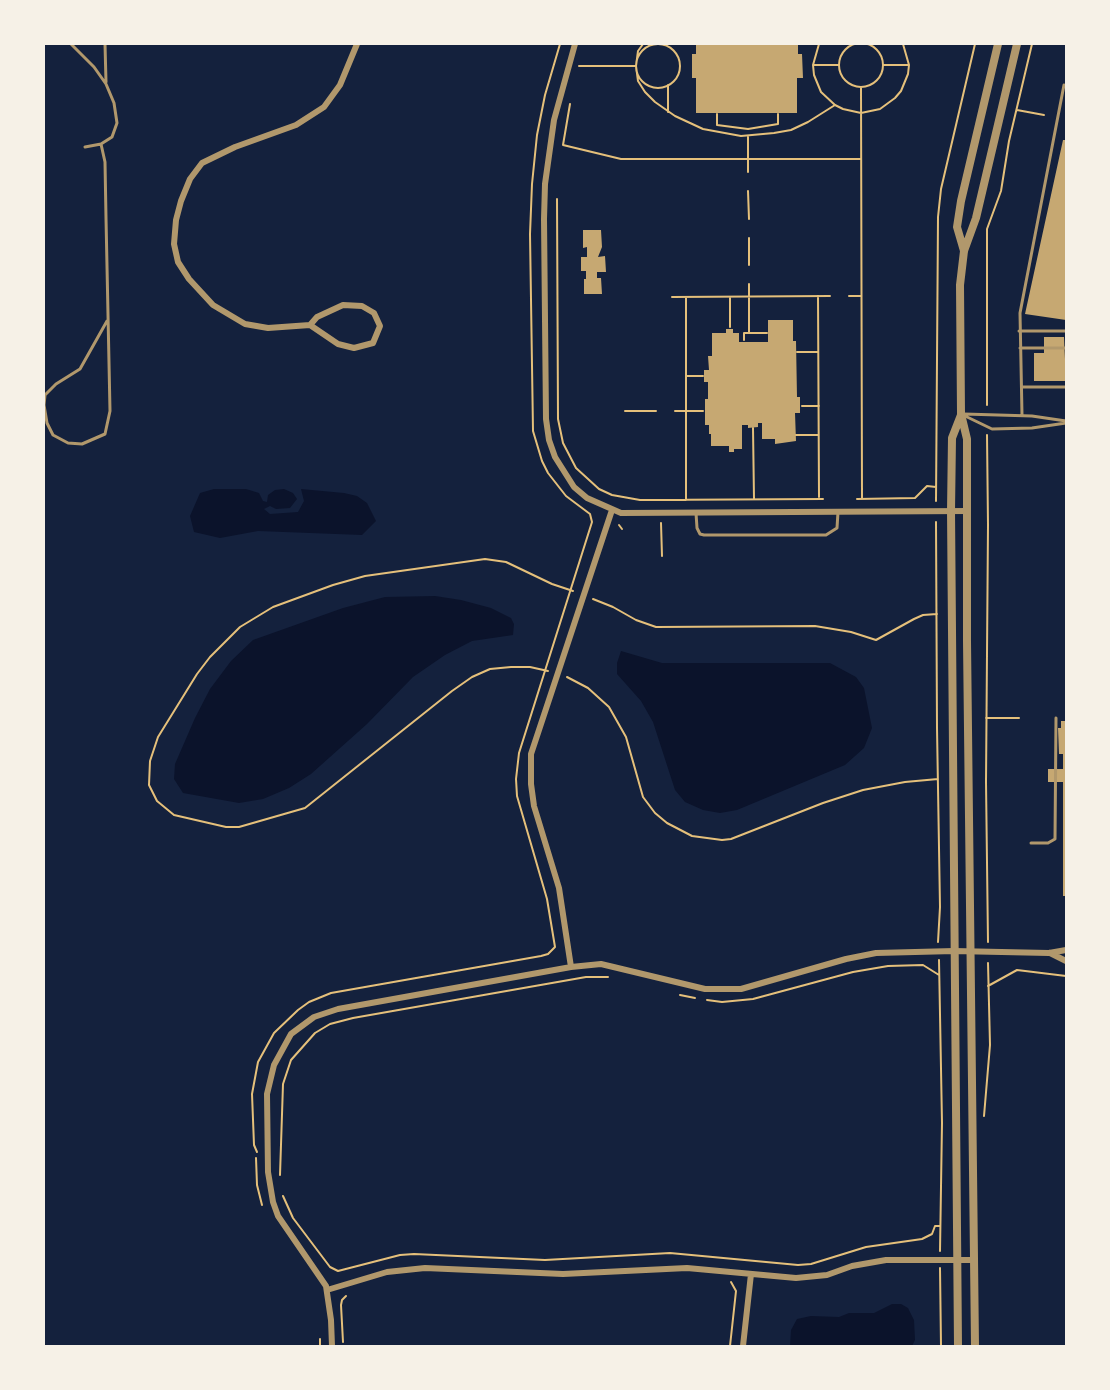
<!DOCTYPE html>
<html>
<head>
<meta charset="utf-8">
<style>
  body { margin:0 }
  #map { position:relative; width:1110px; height:1390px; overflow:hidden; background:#14213d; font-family:"DM Sans",sans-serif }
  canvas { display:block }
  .frame { position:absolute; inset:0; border:45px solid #f6f1e7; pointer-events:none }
</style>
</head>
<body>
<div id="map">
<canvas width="1110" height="1390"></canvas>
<div class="frame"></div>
</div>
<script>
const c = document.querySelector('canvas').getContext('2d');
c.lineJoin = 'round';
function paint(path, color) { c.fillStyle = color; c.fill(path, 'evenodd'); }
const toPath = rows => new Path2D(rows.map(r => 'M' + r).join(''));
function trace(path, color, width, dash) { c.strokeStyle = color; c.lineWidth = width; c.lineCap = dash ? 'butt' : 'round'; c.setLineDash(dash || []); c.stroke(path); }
paint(toPath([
  [214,489,246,489,259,493,263,501,267,502,268,495,275,490,284,489,293,493,297,499,290,508,276,509,270,506,264,509,270,514,298,512,304,501,301,489,344,493,357,496,367,503,376,521,362,535,258,531,220,538,194,532,190,516,200,493],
  [435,596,461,600,491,608,511,618,514,624,513,635,472,641,445,655,413,677,367,724,311,774,289,788,263,799,239,803,183,793,174,779,175,764,195,718,210,689,231,661,253,640,343,608,385,597],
  [621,651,662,663,830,663,856,677,864,688,872,728,864,748,845,765,737,810,720,813,703,810,685,802,675,790,653,722,641,701,617,674,617,663],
  [892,1304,901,1304,908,1308,914,1320,915,1340,912,1346,790,1346,791,1330,797,1319,811,1316,839,1317,849,1313,874,1313]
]), '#0b132b');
paint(toPath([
  [696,44,798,44,798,54,802,54,803,78,797,78,797,113,696,113,696,78,692,78,692,54,696,54],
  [1063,140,1066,140,1066,320,1025,314],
  [583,230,601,230,602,247,598,257,605,256,606,272,597,272,597,278,601,278,602,294,584,294,584,279,586,279,586,271,581,271,581,257,587,257,587,247,583,248],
  [768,320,793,320,793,341,796,341,797,397,800,397,800,413,795,413,796,441,775,444,775,439,762,439,762,423,758,423,758,427,748,428,748,425,742,425,742,449,734,449,734,452,729,452,729,446,711,446,711,434,709,434,709,425,705,425,705,399,708,399,708,382,704,382,704,370,709,370,708,356,712,356,712,333,726,333,726,329,733,329,733,333,739,333,739,342,768,342],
  [1044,337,1064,337,1066,381,1034,381,1034,353,1044,353],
  [1061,721,1066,721,1066,896,1063,896,1063,782,1048,782,1048,769,1063,769,1063,754,1059,754,1058,728,1061,728]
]), '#c6a872');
trace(toPath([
  '839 65a22 22 0 1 1 44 0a22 22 0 1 1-44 0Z',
  [643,44,638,51,636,66,638,81,645,92,655,102,675,116,703,129,741,136,774,133,791,130,808,122,835,105],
  [819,44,813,65,814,75,821,92,835,105,843,109,861,113,880,109,895,98,901,91,908,74,909,65,903,44],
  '636 66a22 22 0 1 1 44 0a22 22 0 1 1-44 0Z',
  [813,65,839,65],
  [883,65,909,65],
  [579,66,636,66],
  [668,85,668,112],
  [861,87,862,499],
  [570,104,563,145,621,159,861,159],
  [1017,110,1044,115],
  [717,114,717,125,748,129,778,124,778,114],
  [748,136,748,172],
  [748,191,749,219],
  [557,199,558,419,563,443,576,468,599,489,612,495,640,500,823,499],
  [749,265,749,238],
  [749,284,749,333],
  [818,296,819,497],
  [849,296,861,296],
  [672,297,830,296],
  [686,297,686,500],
  [730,327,730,297],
  [744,340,744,333,767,333],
  [797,352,818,352],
  [686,376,703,376],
  [987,405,987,229,1001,191,1009,141,1032,44],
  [802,406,819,406],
  [625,411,656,411],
  [675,411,703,411],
  [753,428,754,499],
  [796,435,818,435],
  [987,435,988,525,986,782,988,942],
  [857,499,915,498,927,486,936,487],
  [936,501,938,217,941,189,975,44],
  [936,522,937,728,940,907,938,942],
  [661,523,662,556],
  [619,525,622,529],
  [593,599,613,607,636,620,656,627,815,626,851,632,876,640,914,619,923,615,937,614],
  [548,671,530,667,511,667,490,669,472,677,452,691,305,808,239,827,226,827,174,815,157,801,149,785,150,761,158,737,197,674,210,657,240,627,273,607,333,585,365,576,485,559,506,562,552,584,573,591],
  [567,677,588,688,609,707,626,737,643,797,655,813,667,823,692,836,722,840,731,839,823,803,863,790,905,782,938,779],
  [986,718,1019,718],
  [939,960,942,1123,940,1251],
  [988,986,1017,970,1066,976],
  [680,995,695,998],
  [707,1000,722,1002,753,999,853,972,888,966,923,965,939,975],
  [984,1116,990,1045,988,963],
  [257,1152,254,1145,252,1094,258,1062,274,1033,298,1010,309,1002,331,993,541,956,548,954,555,947,547,899,517,796,516,779,519,753,592,522,590,514,566,496,548,473,542,461,533,431,530,234,532,184,537,135,545,95,560,44],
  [256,1158,257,1185,262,1205],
  [280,1175,283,1084,291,1060,315,1033,330,1024,353,1018,586,977,608,977],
  [283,1196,293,1218,330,1267,338,1271,400,1255,414,1254,545,1260,670,1253,798,1265,811,1264,866,1247,922,1239,932,1234,935,1226,939,1226],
  [940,1268,941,1346],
  [343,1342,341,1305,342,1300,346,1296],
  [320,1346,320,1339],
  [730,1346,736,1291,731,1282]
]), '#e5c07b', 2);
trace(toPath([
  [71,44,94,67,106,84,114,103,117,123,112,137,101,144,85,147],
  [105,44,106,82],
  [101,144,105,162,106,218,110,411,105,434,82,444,68,443,53,435,47,423,44,405,45,395,56,384,80,369,107,321],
  [1019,331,1066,331],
  [1020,348,1066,348],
  [1022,387,1066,387],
  [964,414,1032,416,1066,421],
  [963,415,992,429,1032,428,1066,423],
  [1022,415,1020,313,1064,85],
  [696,513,697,528,700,534,704,535,826,535,837,528,838,512],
  [1031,843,1048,843,1055,839,1056,718]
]), '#b1986c', 3);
trace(toPath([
  [575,44,554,120,545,184,544,219,546,419,549,440,555,457,574,487,587,498,621,513,968,511],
  [310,325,338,344,354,348,373,343,380,326,374,313,362,306,343,305,317,317,310,325,268,328,245,324,213,305,189,279,178,262,174,244,176,220,181,201,190,179,202,163,235,147,296,125,324,107,340,85,357,44],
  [1050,953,1066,961],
  [571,967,559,888,534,806,531,784,531,754,612,510],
  [327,1290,387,1272,425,1268,563,1274,687,1268,796,1278,827,1275,852,1266,886,1260,974,1260],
  [332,1346,331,1320,326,1286,278,1216,273,1202,268,1172,267,1094,274,1065,291,1034,314,1017,338,1009,571,967,601,964,705,989,741,989,846,959,876,953,954,951,1049,953,1066,950],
  [743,1346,751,1274]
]), '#b1986c', 6);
trace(toPath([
  [964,251,957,227,961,201,998,44],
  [958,1346,951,511,952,438,961,415],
  [975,1346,967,641,967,439,961,414,960,285,964,251,976,218,1017,44]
]), '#b1986c', 8);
</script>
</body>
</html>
